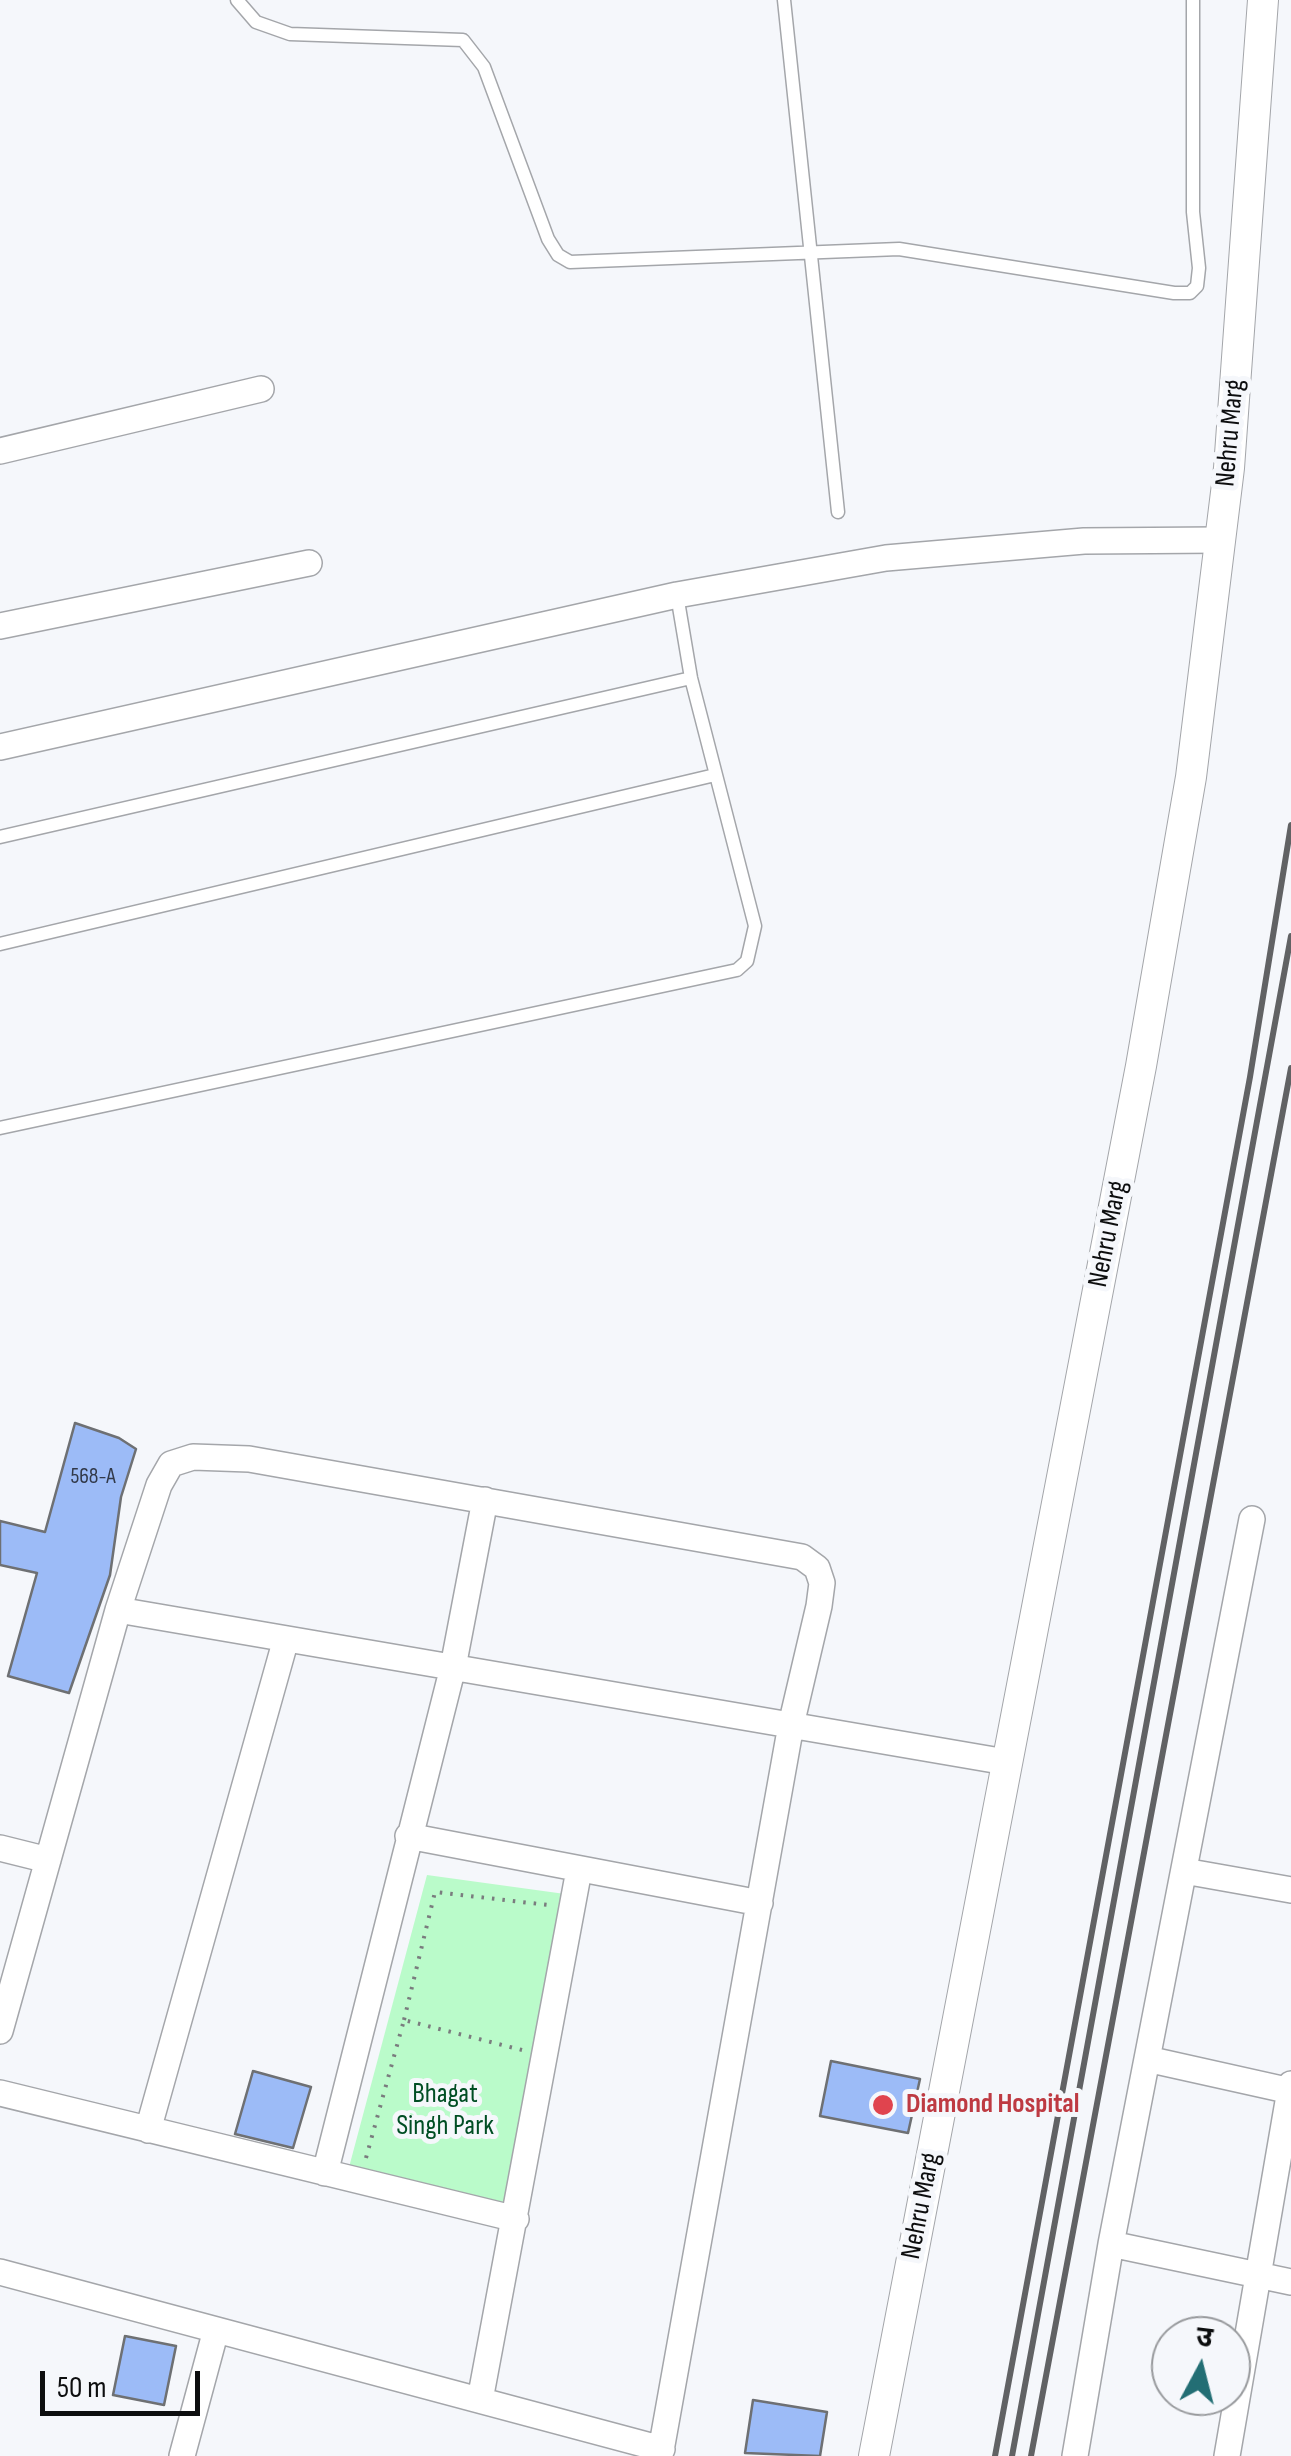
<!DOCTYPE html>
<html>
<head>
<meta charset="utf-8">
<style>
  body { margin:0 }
  #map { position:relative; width:1291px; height:2456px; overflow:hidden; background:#f5f7fb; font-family:"Sofia Sans Condensed","Noto Sans Devanagari",sans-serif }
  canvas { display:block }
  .north { position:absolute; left:1151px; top:2316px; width:100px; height:100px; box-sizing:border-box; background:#f5f7fb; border:2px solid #989a9d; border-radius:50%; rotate:7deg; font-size:28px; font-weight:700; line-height:40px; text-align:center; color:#0d0e0f }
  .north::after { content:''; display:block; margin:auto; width:35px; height:45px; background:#236e74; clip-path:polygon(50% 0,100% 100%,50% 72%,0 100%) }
  .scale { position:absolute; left:40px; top:2371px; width:160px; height:45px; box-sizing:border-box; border:5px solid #0d0e0f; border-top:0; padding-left:12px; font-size:30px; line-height:35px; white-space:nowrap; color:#0d0e0f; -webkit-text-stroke:8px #f5f7fb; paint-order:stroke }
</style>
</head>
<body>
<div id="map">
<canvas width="1291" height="2456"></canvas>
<div class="north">उ</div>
<div class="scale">50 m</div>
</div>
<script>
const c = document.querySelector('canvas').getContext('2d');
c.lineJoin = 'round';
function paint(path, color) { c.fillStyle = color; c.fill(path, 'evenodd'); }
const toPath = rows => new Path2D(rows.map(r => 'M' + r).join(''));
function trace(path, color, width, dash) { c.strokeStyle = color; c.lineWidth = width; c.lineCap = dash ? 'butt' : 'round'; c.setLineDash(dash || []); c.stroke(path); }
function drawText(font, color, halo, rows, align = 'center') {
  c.font = font + ' "Sofia Sans Condensed",sans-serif'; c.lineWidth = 10; c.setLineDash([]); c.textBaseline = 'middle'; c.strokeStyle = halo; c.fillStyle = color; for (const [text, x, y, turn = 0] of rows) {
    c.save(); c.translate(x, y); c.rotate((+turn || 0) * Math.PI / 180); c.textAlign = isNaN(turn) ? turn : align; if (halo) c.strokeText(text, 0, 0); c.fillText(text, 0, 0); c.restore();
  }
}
paint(toPath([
  [427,1875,565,1894,508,2210,348,2171]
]), '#bafbca');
const building = toPath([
  [75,1423,119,1438,136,1449,121,1497,110,1575,69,1693,8,1676,37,1573,0,1565,0,1521,45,1532,75,1423],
  [831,2061,920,2079,908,2133,820,2116,831,2061],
  [253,2071,311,2087,293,2148,235,2134,253,2071],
  [125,2336,176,2346,164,2405,113,2395,125,2336],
  [753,2400,827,2412,820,2456,745,2453,753,2400]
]);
paint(building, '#9cbbf7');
trace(building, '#6e7073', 2.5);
const service = toPath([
  [237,0,256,22,290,34,463,40,484,67,548,239,558,255,570,262,899,249,1174,293,1190,293,1197,286,1199,268,1193,212,1193,0],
  [784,0,838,512],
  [0,837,691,678],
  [0,944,715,775],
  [0,1128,737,970,747,961,755,926,691,678,677,595]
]);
const minor = toPath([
  [0,451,261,389],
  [0,626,309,563],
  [0,747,677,595,886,558,1084,541,1220,540],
  [118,1610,1006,1762],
  [408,1836,760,1903],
  [0,1848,48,1860],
  [1184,1871,1291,1890],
  [0,2031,118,1610,159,1485,171,1464,193,1457,249,1459,802,1557,817,1568,822,1583,819,1606,791,1725,660,2456],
  [1147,2059,1291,2091],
  [0,2093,516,2219],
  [148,2130,286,1639],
  [325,2173,453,1667,485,1500],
  [1111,2244,1291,2282],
  [0,2272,662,2449],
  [480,2400,579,1870],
  [182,2456,216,2330],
  [1075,2456,1111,2244,1252,1519],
  [1227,2456,1291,2084]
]);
const tertiary = toPath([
  [874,2456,1141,1066,1191,777,1229,468,1263,0]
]);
trace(service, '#a4a6aa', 15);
trace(minor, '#a4a6aa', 28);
trace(tertiary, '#a4a6aa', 32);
trace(toPath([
  [404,2020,435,1892,548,1905,547,1909],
  [366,2158,404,2020,522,2050]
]), '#7a7c7e', 4, [2.5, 8]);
trace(service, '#fff', 12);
trace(minor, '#fff', 25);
trace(tertiary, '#fff', 30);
trace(toPath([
  [995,2456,1250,1077,1291,825],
  [1012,2456,1291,936],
  [1031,2456,1291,1068]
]), '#616264', 6);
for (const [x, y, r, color] of [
  [883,2105,12,"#e0444e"]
]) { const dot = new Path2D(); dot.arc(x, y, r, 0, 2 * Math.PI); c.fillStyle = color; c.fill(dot); trace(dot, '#f5f7fb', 4); }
drawText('22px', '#313949', null, [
  ["568-A",93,1477]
]);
drawText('28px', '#0d0e0f', '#f5f7fb', [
  ["Nehru Marg",1231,433,-85],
  ["Nehru Marg",1109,1234,-79],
  ["Nehru Marg",922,2206,-79]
]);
drawText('28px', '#004e24', '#f5f7fb', [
  ["Bhagat",445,2095],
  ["Singh Park",445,2127]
]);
drawText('bold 28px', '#be3a42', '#f5f7fb', [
  ["Diamond Hospital",906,2105]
], 'left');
</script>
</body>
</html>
